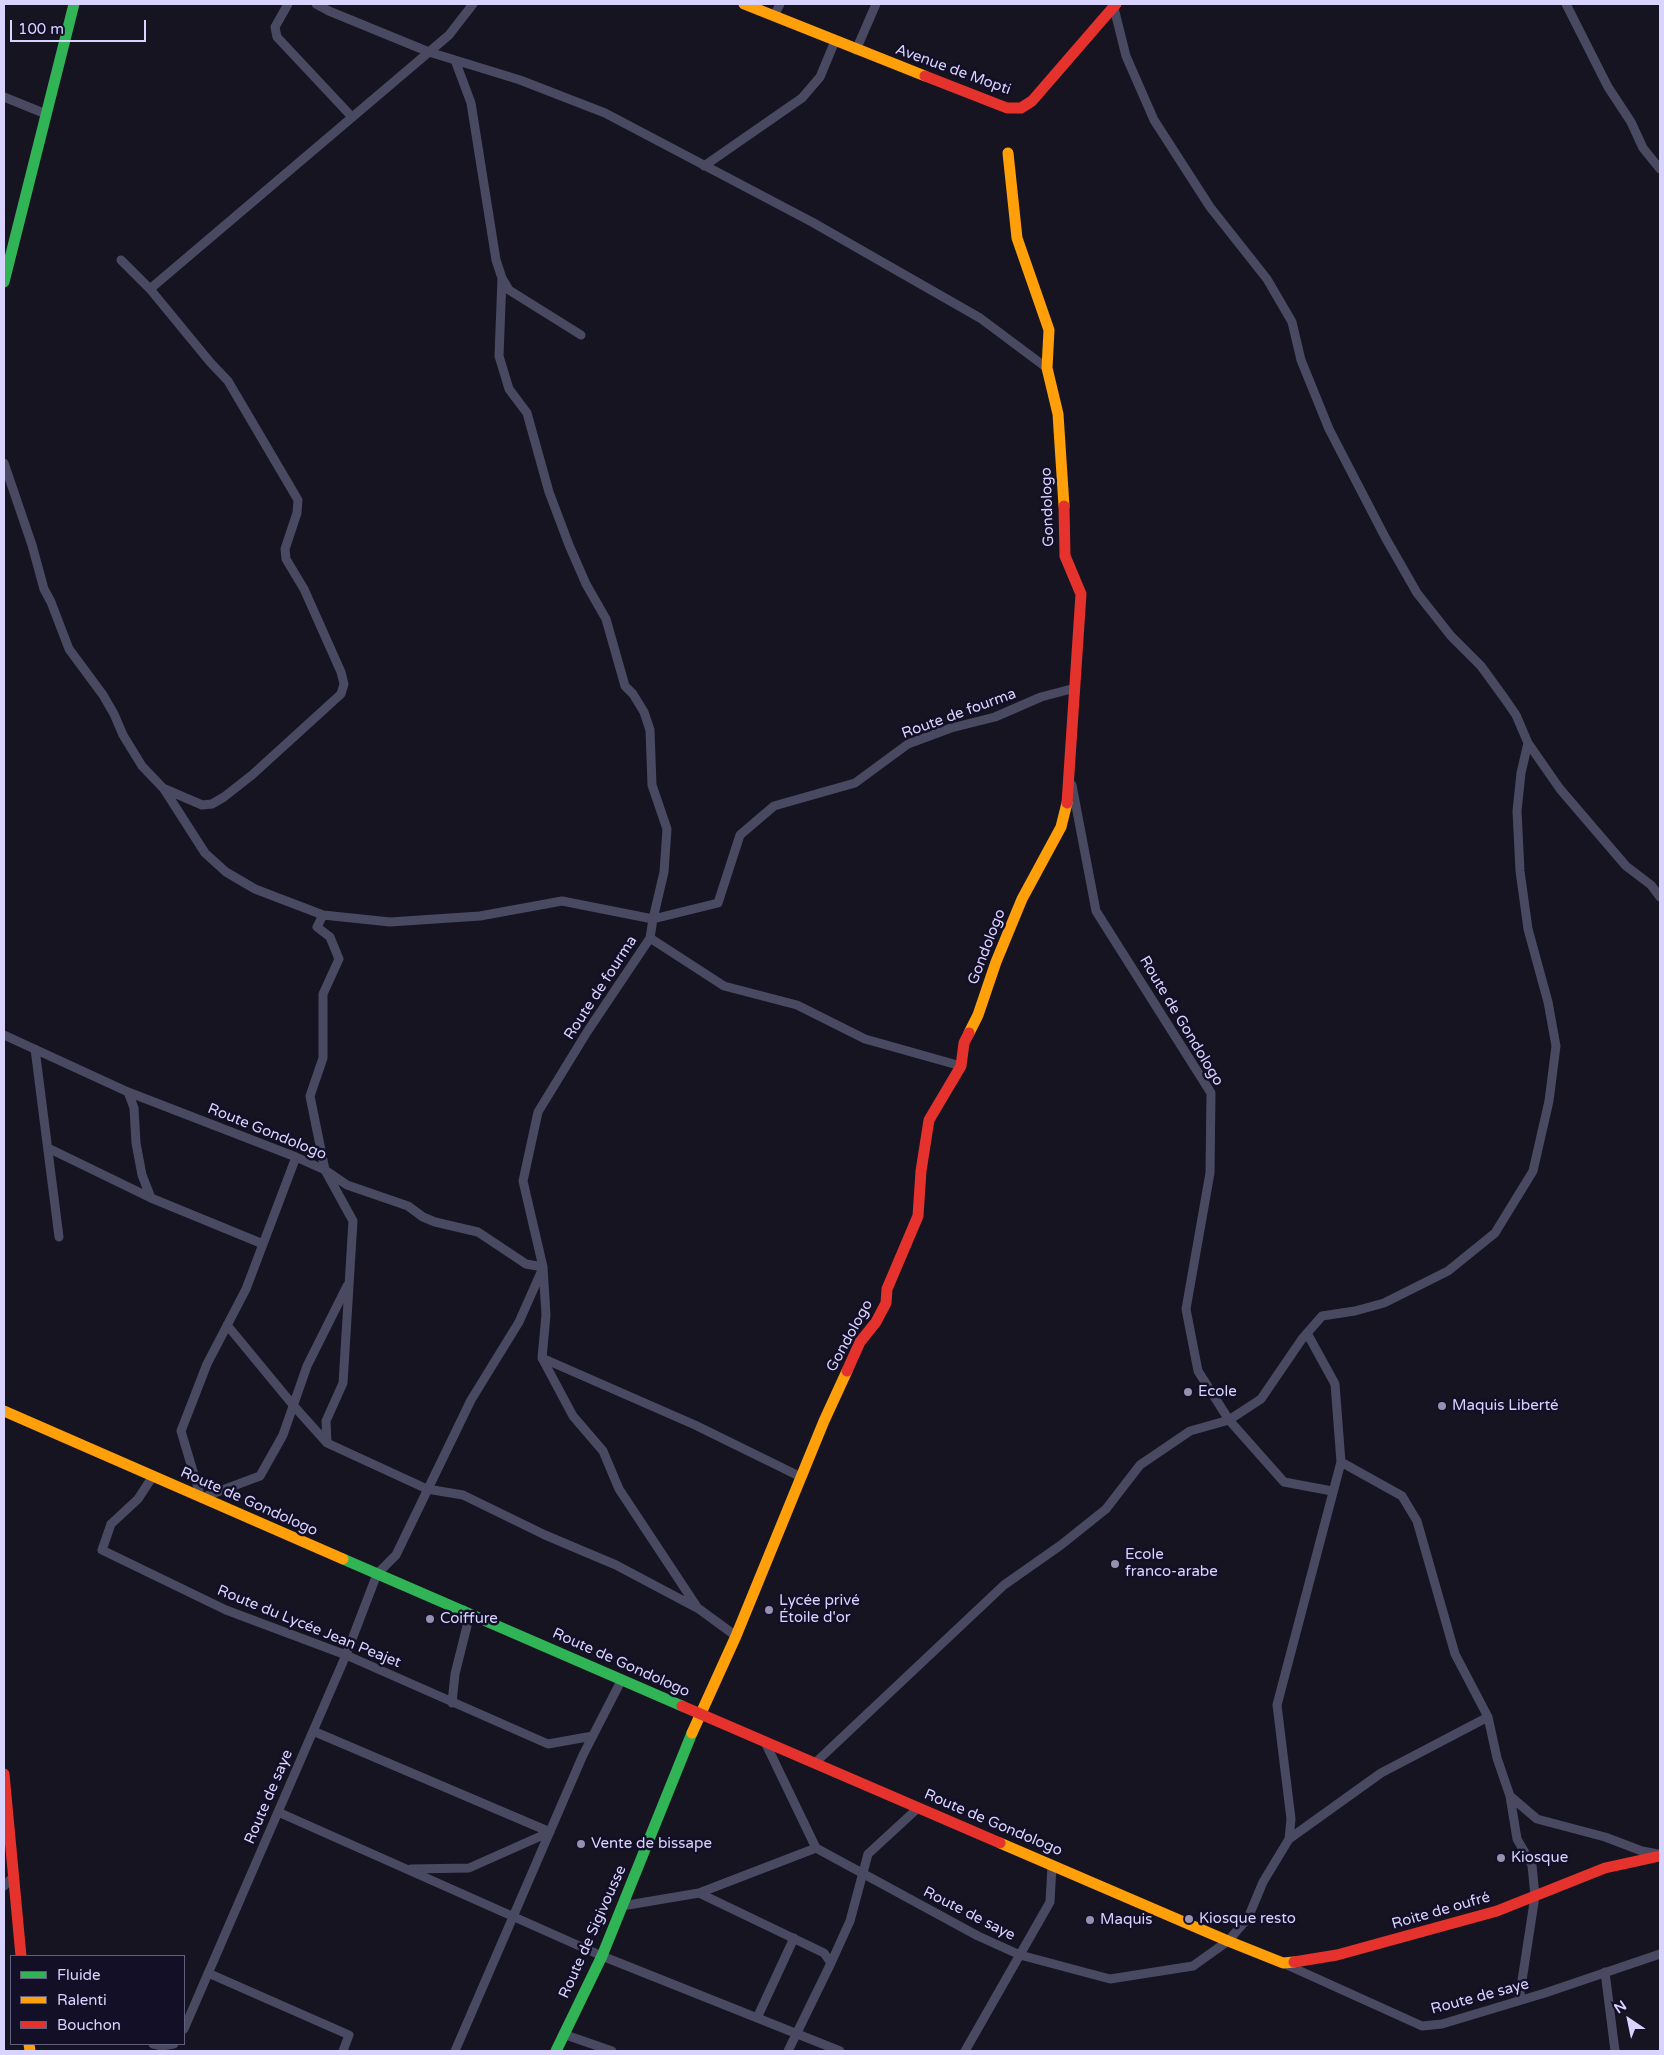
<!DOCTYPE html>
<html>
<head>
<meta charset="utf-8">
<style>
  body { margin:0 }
  #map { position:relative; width:1664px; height:2055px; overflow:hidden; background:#161421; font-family:"Varela Round",sans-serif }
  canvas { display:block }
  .frame { position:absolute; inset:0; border:5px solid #d9d4ff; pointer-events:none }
  .legend { position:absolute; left:10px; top:1955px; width:175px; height:90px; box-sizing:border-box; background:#130f26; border:1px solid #625e7d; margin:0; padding:6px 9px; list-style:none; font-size:15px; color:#d9d4ff }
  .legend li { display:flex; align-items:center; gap:10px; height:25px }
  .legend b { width:25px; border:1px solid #625e7d }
  .north { position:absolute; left:1604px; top:1995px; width:50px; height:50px; -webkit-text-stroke:4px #130f26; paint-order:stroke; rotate:326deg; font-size:14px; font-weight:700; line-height:20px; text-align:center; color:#d9d4ff }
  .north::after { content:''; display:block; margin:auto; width:18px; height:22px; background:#d9d4ff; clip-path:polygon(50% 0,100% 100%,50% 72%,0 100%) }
  .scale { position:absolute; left:10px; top:20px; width:136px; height:22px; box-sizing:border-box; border:2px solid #d9d4ff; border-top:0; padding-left:6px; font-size:15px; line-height:18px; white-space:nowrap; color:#d9d4ff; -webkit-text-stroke:4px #130f26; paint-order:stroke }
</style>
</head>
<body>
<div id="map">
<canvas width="1664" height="2055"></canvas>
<div class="frame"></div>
<ul class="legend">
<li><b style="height:6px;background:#30b455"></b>Fluide</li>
<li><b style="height:6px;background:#ff9f0a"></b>Ralenti</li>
<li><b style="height:6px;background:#e5322d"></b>Bouchon</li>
</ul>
<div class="north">N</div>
<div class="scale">100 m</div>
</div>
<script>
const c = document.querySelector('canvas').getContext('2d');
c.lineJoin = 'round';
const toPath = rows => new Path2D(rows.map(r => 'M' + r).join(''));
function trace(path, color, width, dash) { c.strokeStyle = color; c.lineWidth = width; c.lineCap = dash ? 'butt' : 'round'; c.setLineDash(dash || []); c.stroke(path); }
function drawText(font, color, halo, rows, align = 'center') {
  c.font = font + ' "Varela Round",sans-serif'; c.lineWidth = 5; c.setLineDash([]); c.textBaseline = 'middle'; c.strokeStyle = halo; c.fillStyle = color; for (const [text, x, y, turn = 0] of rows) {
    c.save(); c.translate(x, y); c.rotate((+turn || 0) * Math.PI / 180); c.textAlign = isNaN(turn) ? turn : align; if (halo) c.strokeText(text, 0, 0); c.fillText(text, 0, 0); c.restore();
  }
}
trace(toPath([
  [288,4,275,27,277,37,352,117],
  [316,4,329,11,429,52,520,80,605,113,812,222,980,318,1047,368],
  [1113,4,1126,56,1154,120,1210,207,1267,279,1292,322,1301,360,1329,429,1385,537,1417,593,1451,636,1481,666,1505,699,1516,715,1528,743,1560,789,1626,866,1651,885,1660,897],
  [1566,4,1608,87,1631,122,1643,148,1660,169],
  [774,16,780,4],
  [856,50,876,4],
  [455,60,471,103,496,260,502,278,509,290,581,335],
  [4,97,46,114],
  [704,166,802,98,820,77,835,41],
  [121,260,150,289,210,362,228,381,298,500,297,513,285,549,286,559,304,589,341,672,344,684,341,694,252,775,224,797,212,804,202,805,165,789],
  [150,289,449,35,473,4],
  [4,463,32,545,44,589,51,602,69,649,103,695,114,714,123,735,142,766,164,789,205,853,226,872,255,889,323,915,390,922,480,916,562,901,653,919,664,872,667,829,652,785,650,730,644,712,633,694,625,686,606,619,586,584,569,545,549,492,527,413,509,389,499,356,502,278],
  [1072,785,1096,911,1211,1093,1210,1173,1186,1309,1198,1371,1229,1420,1284,1482,1332,1491],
  [323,915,317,927,330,937,339,959,323,994,323,1058,310,1096,325,1170,353,1221,343,1383,326,1421,327,1443,427,1489,463,1495,545,1535,616,1565,699,1609,736,1636],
  [650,938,724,986,797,1005,865,1039,961,1066],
  [4,1035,128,1092,296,1157,325,1170,347,1185,408,1206,423,1217,435,1222,478,1232,526,1264,543,1267],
  [35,1049,59,1237],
  [128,1092,134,1108,136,1143,142,1175,151,1198,263,1244],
  [48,1148,151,1198],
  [296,1157,246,1289,207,1364,181,1431,201,1498,260,1476,283,1435,307,1366,347,1286],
  [227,1325,293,1405,327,1443],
  [1307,1333,1335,1384,1341,1462,1402,1496,1417,1521,1455,1654,1488,1717,1497,1758,1510,1796,1537,1819,1605,1837,1642,1851,1658,1854],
  [542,1358,573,1416,603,1451,619,1489,697,1607],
  [153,1476,138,1499,111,1524,102,1550,226,1610,346,1655,548,1744,593,1736],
  [801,1477,695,1425,542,1358,546,1315,543,1267,523,1181,538,1112,587,1032,650,938,653,919,718,903,740,835,774,806,855,783,908,744,951,728,995,717,1041,697,1075,688],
  [452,1703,455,1674,467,1626,464,1610],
  [313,1731,550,1832],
  [765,1742,816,1848,978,1936,1020,1955,1110,1979,1193,1966,1228,1941,1248,1918,1263,1882,1289,1839,1381,1773,1488,1717],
  [815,1763,1004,1585,1061,1545,1106,1509,1140,1465,1190,1431,1229,1420,1261,1399,1302,1339,1322,1316,1355,1311,1384,1303,1448,1271,1495,1233,1533,1171,1549,1101,1556,1046,1548,1002,1528,929,1520,871,1517,811,1521,773,1528,743],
  [1510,1796,1517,1839,1532,1865,1535,1896,1519,2000],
  [278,1812,602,1956,840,2051],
  [1289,1839,1291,1819,1277,1705,1341,1462],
  [411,1869,469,1868,550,1832],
  [4,1886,13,1877],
  [699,1893,816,1848],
  [622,1906,699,1893,824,1953,831,1963,788,2051],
  [831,1963,850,1921,868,1854,918,1808],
  [1287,1965,1422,2026,1442,2024,1545,1993,1660,1954],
  [1605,1972,1615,2051],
  [208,1973,349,2035,343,2051],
  [757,2018,794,1938],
  [184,2029,346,1655,377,1574,396,1555,471,1400,519,1322,542,1270],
  [563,2034,612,2051],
  [153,2044,162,2046,174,2044],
  [455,2051,583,1755,622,1679],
  [965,2051,1050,1902,1052,1865]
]), '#4a4962', 9);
trace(toPath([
  [4,282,74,4],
  [343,1559,682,1706],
  [556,2051,602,1956,692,1733]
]), '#30b455', 11);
trace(toPath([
  [744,4,925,76],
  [1008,153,1017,238,1049,330,1047,368,1058,414,1064,506],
  [969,1033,978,1015,996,962,1022,899,1061,827,1067,803],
  [4,1411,343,1559],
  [692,1733,736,1636,824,1421,847,1371],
  [1000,1843,1228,1941,1283,1963,1294,1962],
  [29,2044,30,2051]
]), '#ff9f0a', 11);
trace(toPath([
  [925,76,1007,108,1021,108,1032,101,1116,4],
  [1064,506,1065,556,1081,594,1067,803],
  [847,1371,860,1342,876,1322,886,1303,887,1289,918,1216,921,1171,929,1120,961,1066,964,1043,969,1033],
  [682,1706,1000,1843],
  [4,1774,21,1956],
  [1294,1962,1337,1955,1497,1911,1605,1868,1660,1856]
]), '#e5322d', 11);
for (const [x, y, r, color] of [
  [1188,1392,5,"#9591b1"],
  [1442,1406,5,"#9591b1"],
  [1115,1564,5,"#9591b1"],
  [769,1610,5,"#9591b1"],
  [430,1619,5,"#9591b1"],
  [581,1844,5,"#9591b1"],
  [1501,1858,5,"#9591b1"],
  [1189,1919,5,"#9591b1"],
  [1090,1920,5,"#9591b1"]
]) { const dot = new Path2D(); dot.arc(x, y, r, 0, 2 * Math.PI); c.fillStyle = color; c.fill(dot); trace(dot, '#130f26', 2); }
drawText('15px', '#d9d4ff', '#130f26', [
  ["Avenue de Mopti",953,70,20],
  ["Gondologo",1048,507,-92],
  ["Route de fourma",959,714,-20],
  ["Gondologo",987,947,-69],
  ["Route de fourma",601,988,-57],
  ["Route de Gondologo",1181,1021,59],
  ["Route Gondologo",267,1132,22],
  ["Gondologo",850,1336,-61],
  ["Route de Gondologo",249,1502,24],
  ["Route du Lycée Jean Peajet",309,1627,22],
  ["Route de Gondologo",621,1663,24],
  ["Route de saye",269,1797,-67],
  ["Route de Gondologo",993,1823,23],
  ["Roite de oufré",1441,1911,-16],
  ["Route de saye",969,1914,27],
  ["Route de Sigivousse",593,1932,-66],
  ["Route de saye",1480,1997,-15]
]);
drawText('15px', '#d9d4ff', '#130f26', [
  ["Ecole",1198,1392],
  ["Maquis Liberté",1452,1406],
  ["Ecole",1125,1555],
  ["franco-arabe",1125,1572],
  ["Lycée privé",779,1601],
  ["Étoile d'or",779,1618],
  ["Coiffure",440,1619],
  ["Vente de bissape",591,1844],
  ["Kiosque",1511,1858],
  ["Kiosque resto",1199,1919],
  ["Maquis",1100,1920]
], 'left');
</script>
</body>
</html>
